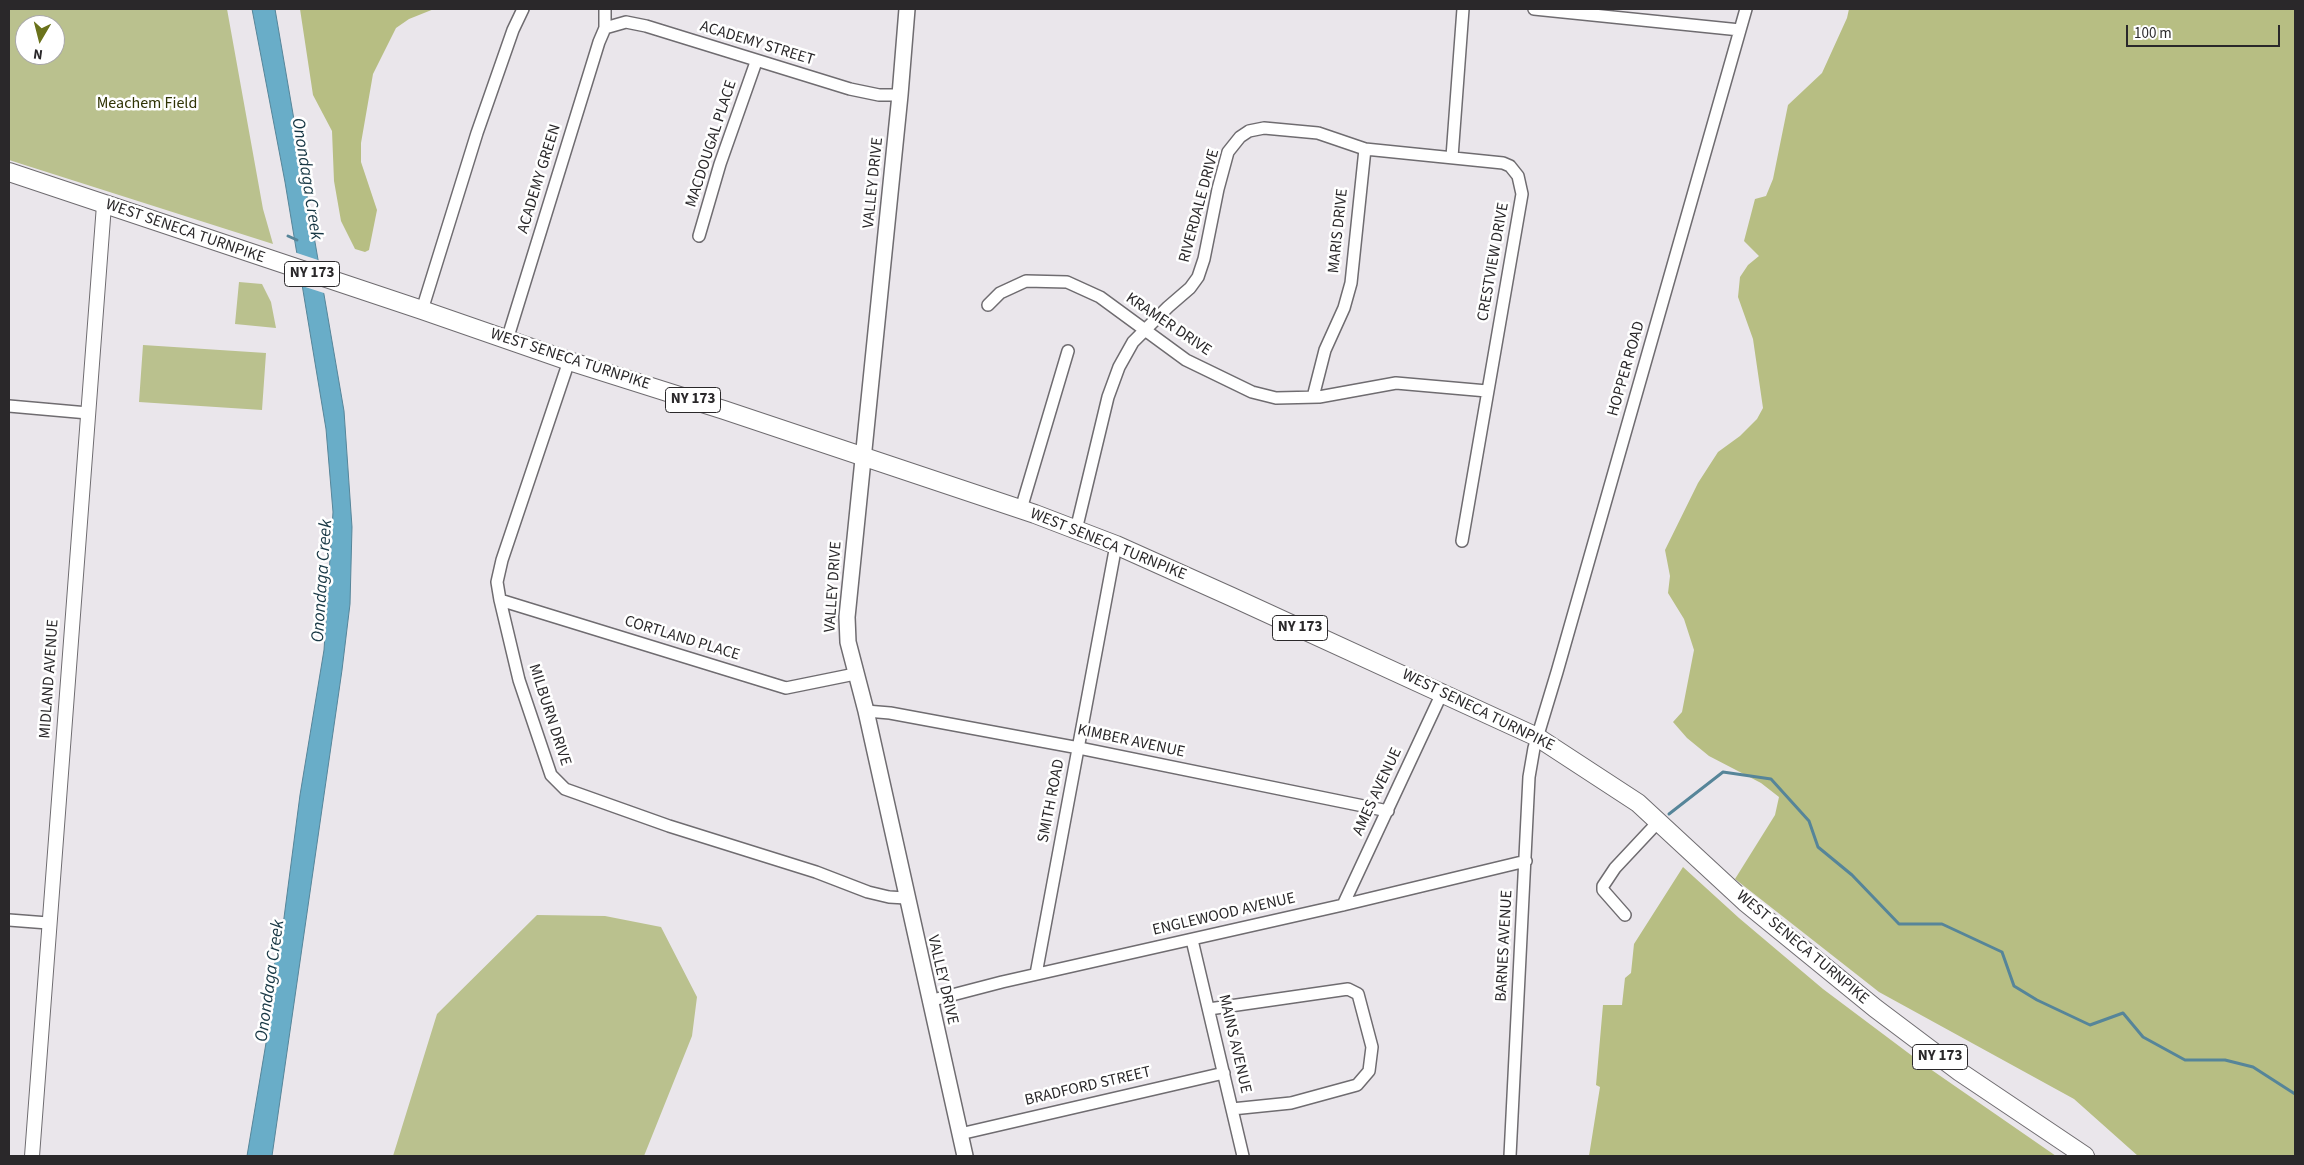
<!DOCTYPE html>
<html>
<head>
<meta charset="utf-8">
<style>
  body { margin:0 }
  #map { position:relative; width:2304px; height:1165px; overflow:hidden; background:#eae6eb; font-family:"Source Sans 3",sans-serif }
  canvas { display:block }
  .frame { position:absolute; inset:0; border:10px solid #2a282a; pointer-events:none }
  .north { position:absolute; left:15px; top:15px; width:50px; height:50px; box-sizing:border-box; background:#fff; border:1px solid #aaa9aa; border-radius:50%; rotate:188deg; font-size:14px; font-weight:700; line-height:20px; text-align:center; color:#2a282a }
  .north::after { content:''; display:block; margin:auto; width:18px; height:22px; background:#6a721b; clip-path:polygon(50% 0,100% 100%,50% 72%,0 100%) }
  .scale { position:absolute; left:2126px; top:25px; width:154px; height:22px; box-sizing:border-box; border:2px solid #2a282a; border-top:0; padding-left:6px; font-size:15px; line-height:18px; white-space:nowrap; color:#2a282a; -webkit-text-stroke:4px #fff; paint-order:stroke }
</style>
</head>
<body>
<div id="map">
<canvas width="2304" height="1165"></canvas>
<div class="frame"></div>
<div class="north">N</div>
<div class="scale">100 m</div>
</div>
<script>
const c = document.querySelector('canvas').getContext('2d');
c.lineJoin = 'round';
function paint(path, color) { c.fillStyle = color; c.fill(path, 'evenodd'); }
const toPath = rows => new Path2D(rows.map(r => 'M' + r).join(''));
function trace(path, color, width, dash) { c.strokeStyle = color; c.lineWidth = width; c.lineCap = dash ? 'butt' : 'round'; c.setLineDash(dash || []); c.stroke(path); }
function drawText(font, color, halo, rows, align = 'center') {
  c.font = font + ' "Source Sans 3",sans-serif'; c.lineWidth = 5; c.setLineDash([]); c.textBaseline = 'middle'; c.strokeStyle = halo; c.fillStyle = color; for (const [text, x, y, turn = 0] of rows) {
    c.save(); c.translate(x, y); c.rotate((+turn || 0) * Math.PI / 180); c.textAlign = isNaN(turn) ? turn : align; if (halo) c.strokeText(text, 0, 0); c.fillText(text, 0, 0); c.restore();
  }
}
paint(toPath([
  [9,9,227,9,263,209,273,244,9,160],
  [25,25,55,25,55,55,25,55],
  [239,282,262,284,271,302,276,328,235,324],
  [143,345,266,353,262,410,139,402],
  [537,915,605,916,661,927,697,997,692,1036,644,1156,393,1156,437,1014]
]), '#bac18e');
paint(toPath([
  [300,9,434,9,409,19,396,28,373,74,361,143,361,162,377,210,369,250,365,252,355,249,341,221,334,181,332,131,313,95],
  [1849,9,2295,9,2295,1156,2138,1156,2074,1099,1879,992,1735,879,1775,815,1779,797,1761,783,1709,756,1687,738,1673,722,1682,712,1694,650,1684,619,1668,593,1670,576,1665,550,1698,483,1718,452,1740,436,1757,419,1763,408,1753,339,1738,297,1740,277,1748,265,1759,256,1744,241,1755,199,1766,196,1773,179,1788,105,1822,73,1847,18],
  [1683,867,1739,918,1823,989,1923,1064,2056,1156,1589,1156,1600,1087,1596,1085,1603,1005,1622,1005,1625,978,1631,973,1634,944]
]), '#b7be83');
const water = toPath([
  [252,9,275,9,344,411,352,527,350,604,342,670,272,1156,247,1156,266,1043,275,961,282,933,300,795,324,650,333,512,326,429,285,182,252,9]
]);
paint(water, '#69adc8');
trace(water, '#568599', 1);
paint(toPath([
  [294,252,321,261,327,294,299,285]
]), '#eae6eb');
trace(toPath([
  [288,236,297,240],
  [1669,814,1723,772,1771,779,1809,821,1818,847,1852,875,1899,924,1942,924,2002,952,2014,986,2037,1000,2090,1025,2123,1013,2143,1037,2185,1060,2225,1060,2253,1067,2295,1094]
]), '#568599', 3);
const minor = toPath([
  [1534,9,1740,30],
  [605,28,626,22,646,26,850,89,879,95,900,95],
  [1452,157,1463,9],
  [699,236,720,164,756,62],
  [988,305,1000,293,1026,281,1067,282,1100,297,1186,360,1252,392,1276,398,1319,397,1396,383,1487,391],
  [422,310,477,133,513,30,523,9],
  [507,340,599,42,605,28,605,9],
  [569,361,502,560,497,582,500,600,519,680,551,775,565,789,669,826,816,872,868,892,889,897,906,898],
  [1313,397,1325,350,1344,308,1351,283,1365,149],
  [9,406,88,413],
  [1021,509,1068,351],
  [1076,530,1108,397,1119,367,1133,342,1168,307,1190,288,1198,277,1204,259,1218,189,1228,152,1240,137,1249,131,1264,128,1318,133,1365,149,1503,163,1510,166,1518,176,1522,194,1462,541],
  [500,600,786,688,855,674],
  [866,711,890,713,1079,748,1388,811],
  [1343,905,1442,693],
  [1625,915,1603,890,1603,886,1615,868,1659,821],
  [9,920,48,923],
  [1192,940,1243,1156],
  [1036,974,1116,545],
  [929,1001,1002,982,1343,905,1526,861],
  [1209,1009,1348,989,1358,994,1372,1047,1369,1071,1357,1085,1291,1103,1232,1109],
  [960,1134,1224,1073],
  [1510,1156,1529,777,1534,748,1557,672,1746,9]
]);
const tertiary = toPath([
  [32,1156,104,205]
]);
const secondary = toPath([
  [907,9,900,95,847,617,848,642,866,711,965,1156]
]);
const primary = toPath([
  [9,172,422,310,569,361,724,410,1035,514,1116,545,1232,597,1537,737,1638,803,1745,902,1875,1008,1960,1072,2085,1156]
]);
trace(minor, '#6f6c70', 14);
trace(tertiary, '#6f6c70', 16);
trace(secondary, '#6f6c70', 18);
trace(primary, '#6f6c70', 20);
trace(minor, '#fff', 11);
trace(tertiary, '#fff', 14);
trace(secondary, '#fff', 15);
trace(primary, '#fff', 18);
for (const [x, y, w] of [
  [312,274,55],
  [693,400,55],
  [1300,628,55],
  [1940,1057,55]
]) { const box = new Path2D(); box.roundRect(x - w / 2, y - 12.5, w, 25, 4); c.fillStyle = '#fff'; c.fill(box); trace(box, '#2a282a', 1); }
drawText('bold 15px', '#2a282a', null, [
  ["NY 173",312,274],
  ["NY 173",693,400],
  ["NY 173",1300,628],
  ["NY 173",1940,1057]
]);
drawText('16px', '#2a282a', '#fff', [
  ["ACADEMY STREET",757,44,17],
  ["MACDOUGAL PLACE",712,144,-72],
  ["ACADEMY GREEN",540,179,-73],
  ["VALLEY DRIVE",874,183,-84],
  ["RIVERDALE DRIVE",1200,206,-75],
  ["MARIS DRIVE",1339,231,-84],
  ["WEST SENECA TURNPIKE",185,232,19],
  ["CRESTVIEW DRIVE",1494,262,-80],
  ["KRAMER DRIVE",1168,325,34],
  ["WEST SENECA TURNPIKE",570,360,18],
  ["HOPPER ROAD",1627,369,-74],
  ["WEST SENECA TURNPIKE",1108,545,22],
  ["VALLEY DRIVE",834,587,-86],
  ["CORTLAND PLACE",682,639,17],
  ["MIDLAND AVENUE",50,679,-86],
  ["WEST SENECA TURNPIKE",1478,711,26],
  ["MILBURN DRIVE",549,715,72],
  ["KIMBER AVENUE",1131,742,12],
  ["AMES AVENUE",1378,792,-65],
  ["SMITH ROAD",1052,801,-79],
  ["ENGLEWOOD AVENUE",1224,915,-13],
  ["BARNES AVENUE",1505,946,-87],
  ["WEST SENECA TURNPIKE",1802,948,40],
  ["VALLEY DRIVE",942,980,77],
  ["MAINS AVENUE",1234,1044,77],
  ["BRADFORD STREET",1088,1087,-13]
]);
drawText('16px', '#303405', '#fff', [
  ["Meachem Field",147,104]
]);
drawText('italic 18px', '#173744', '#fff', [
  ["Onondaga Creek",306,179,81],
  ["Onondaga Creek",323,581,-86],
  ["Onondaga Creek",271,981,-82]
]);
</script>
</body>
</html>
